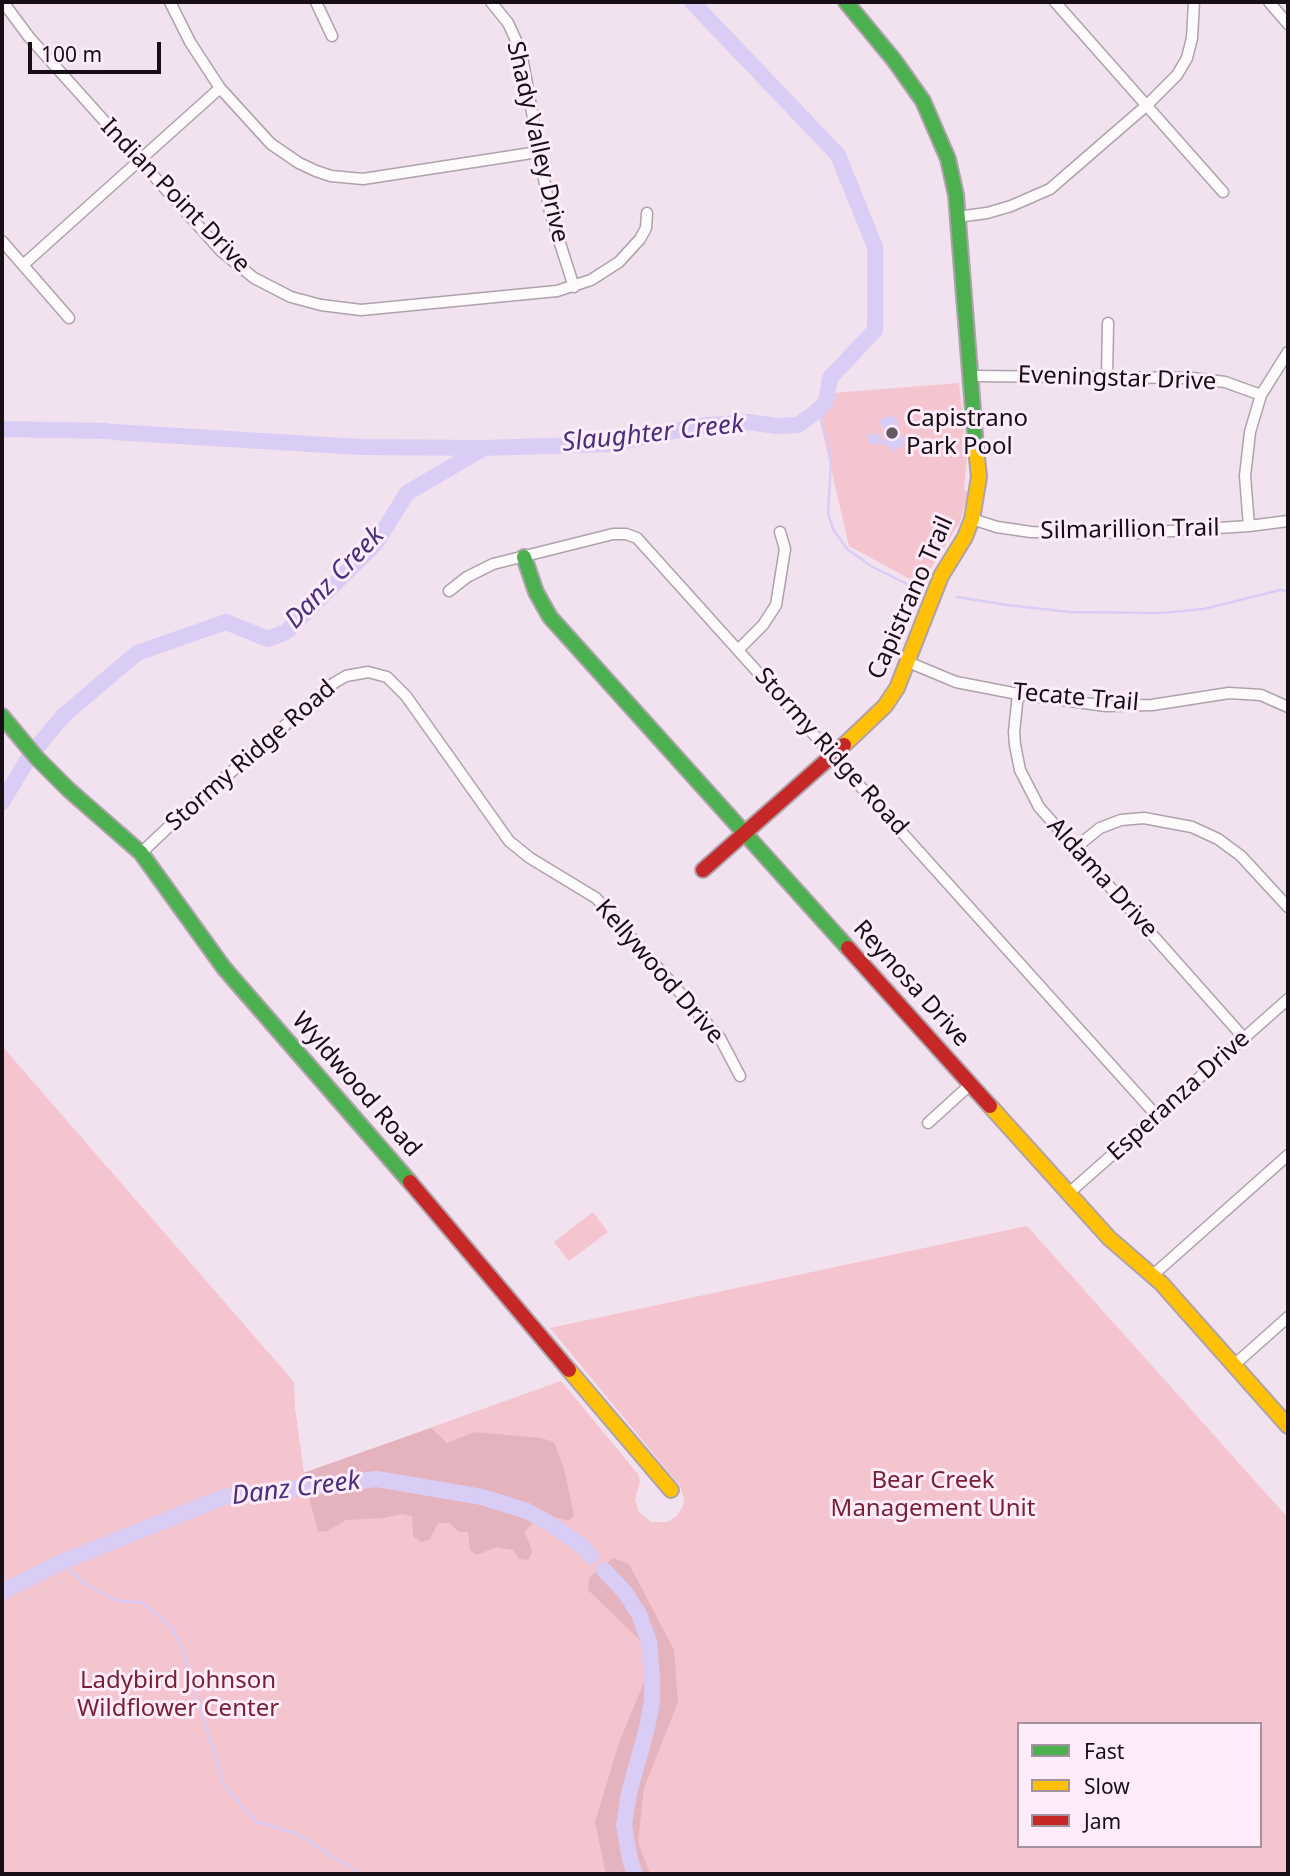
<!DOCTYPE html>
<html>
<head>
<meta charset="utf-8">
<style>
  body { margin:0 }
  #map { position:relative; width:1290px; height:1876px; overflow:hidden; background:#f2e1ee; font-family:"Noto Sans",sans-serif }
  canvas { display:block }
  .frame { position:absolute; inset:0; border:4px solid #180e16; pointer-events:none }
  .legend { position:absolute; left:1017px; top:1722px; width:245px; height:126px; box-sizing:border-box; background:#feecfa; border:2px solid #a2939f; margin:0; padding:9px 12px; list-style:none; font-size:21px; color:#180e16 }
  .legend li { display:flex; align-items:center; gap:14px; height:35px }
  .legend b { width:35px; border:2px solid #a2939f }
  .scale { position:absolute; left:28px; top:42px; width:133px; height:32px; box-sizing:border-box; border:4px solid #180e16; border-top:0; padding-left:9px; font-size:21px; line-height:24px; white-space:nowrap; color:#180e16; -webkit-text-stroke:5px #feecfa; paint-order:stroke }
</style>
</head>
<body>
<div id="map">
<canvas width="1290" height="1876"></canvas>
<div class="frame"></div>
<ul class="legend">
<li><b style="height:9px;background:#4caf50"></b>Fast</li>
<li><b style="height:9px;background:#ffc107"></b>Slow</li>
<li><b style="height:9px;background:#c62828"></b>Jam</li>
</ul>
<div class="scale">100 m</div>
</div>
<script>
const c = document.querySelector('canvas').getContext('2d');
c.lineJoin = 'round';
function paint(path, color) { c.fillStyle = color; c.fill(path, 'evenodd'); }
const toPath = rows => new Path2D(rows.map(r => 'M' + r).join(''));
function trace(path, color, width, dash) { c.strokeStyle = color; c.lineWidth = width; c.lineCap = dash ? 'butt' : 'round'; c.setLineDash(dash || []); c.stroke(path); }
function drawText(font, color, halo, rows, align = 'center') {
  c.font = font + ' "Noto Sans",sans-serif'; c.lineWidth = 6; c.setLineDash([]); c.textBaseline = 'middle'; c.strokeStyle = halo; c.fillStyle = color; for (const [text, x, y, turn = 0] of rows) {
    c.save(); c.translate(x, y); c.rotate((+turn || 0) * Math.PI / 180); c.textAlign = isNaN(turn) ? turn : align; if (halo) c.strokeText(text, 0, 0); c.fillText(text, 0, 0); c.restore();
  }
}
paint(toPath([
  [959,383,967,458,964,489,968,493,960,522,929,571,925,587,849,546,818,412,833,393],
  [2,1046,294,1382,295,1408,304,1473,561,1381,638,1474,640,1481,635,1500,639,1512,651,1522,667,1522,677,1516,683,1506,684,1498,680,1486,550,1328,1027,1226,1288,1518,1288,1874,2,1874],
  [1019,1724,1260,1724,1260,1846,1019,1846],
  [593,1212,608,1232,569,1261,554,1242]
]), '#f4c4cf');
paint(toPath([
  [431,1428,447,1443,475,1432,541,1438,554,1442,564,1469,574,1515,569,1521,550,1516,532,1524,524,1533,530,1544,532,1553,528,1560,519,1559,513,1550,496,1547,477,1555,470,1550,468,1532,459,1532,449,1523,438,1523,430,1539,422,1542,413,1536,412,1516,402,1514,383,1518,346,1520,327,1531,318,1532,303,1473],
  [613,1558,629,1564,674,1650,678,1702,644,1788,638,1842,650,1874,606,1874,595,1822,619,1743,644,1682,646,1662,640,1640,588,1590,589,1578]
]), '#e4b3be');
paint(toPath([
  [891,415,898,420,897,430,905,439,903,446,892,452,888,446,881,444,869,444,866,434,882,434,882,439,885,441,887,438,879,420]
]), '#dacdf5');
trace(toPath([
  [821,406,822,426,828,442,831,461,828,513,833,529,847,549,871,566,913,587],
  [957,597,1007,605,1070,612,1161,613,1204,609,1280,590,1288,591],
  [62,1562,84,1583,114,1600,143,1603,170,1626,181,1645,224,1785,255,1821,295,1833,361,1874]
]), '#dacdf5', 2.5);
trace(toPath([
  [2,429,107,431],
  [113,432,360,447,483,448,611,444,698,426,748,422,778,426,798,425,816,412,826,402,830,378,875,330,875,247,838,155,692,2],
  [37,747,64,715,137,653,226,622,268,639,286,632,376,543,407,493,482,449],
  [2,802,28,759],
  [604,1570,624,1591,639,1614,649,1642,652,1678,652,1701,647,1728,629,1793,624,1825,630,1860,635,1874],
  [2,1592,62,1562,224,1497,377,1479,482,1497,527,1511,549,1523,582,1546,591,1556]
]), '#dacdf5', 16);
const street = toPath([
  [3,2,29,37,221,251,254,278,291,297,321,305,361,310,557,291,591,280,619,262,640,239,646,228,647,213],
  [170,2,190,42,220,88,271,144,299,163,316,171,331,176,363,179,538,152],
  [316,2,332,36],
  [491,2,508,23,521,51,550,212,574,287],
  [1055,2,1223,192],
  [1269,2,1288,24],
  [957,217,987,213,1011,206,1050,189,1147,105,1177,75,1187,58,1192,38,1194,2],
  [2,241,69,318],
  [23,265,220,88],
  [970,376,1192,378,1225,382,1261,395],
  [1107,376,1108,323],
  [972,519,997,527,1031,532,1141,533,1249,526,1288,521],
  [1249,526,1245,476,1250,432,1261,395,1288,352],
  [449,591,467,577,493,564,613,534,626,534,637,538,1157,1116],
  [738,650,763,625,776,605,785,549,780,532],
  [908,662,956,682,1018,694,1106,706,1152,705,1229,693,1261,695,1288,707],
  [1018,694,1014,732,1015,745,1020,770,1039,807,1244,1038],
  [1075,848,1100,828,1121,820,1144,818,1192,827,1218,839,1241,856,1288,907],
  [141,853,179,817,334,683,346,676,368,672,387,677,406,696,509,841,530,858,596,898,720,1038,740,1076],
  [928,1123,971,1084],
  [1069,1193,1288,999],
  [1153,1275,1288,1155],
  [1234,1365,1288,1317]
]);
const fast = toPath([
  [846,2,894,60,923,101,948,159,956,195,976,448],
  [524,557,536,592,550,617,848,948],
  [2,716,37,758,69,790,141,853,224,968,410,1182]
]);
const slow = toPath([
  [844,745,885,706,897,688,941,576,965,537,972,519,979,477,976,448],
  [990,1106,1109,1238,1161,1283,1288,1426],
  [569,1370,671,1490]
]);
const jam = toPath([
  [703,870,844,745],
  [848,948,990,1106],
  [410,1182,569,1370]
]);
trace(street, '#aea2ab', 13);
trace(fast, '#aea2ab', 18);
trace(slow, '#aea2ab', 18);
trace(jam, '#aea2ab', 18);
trace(street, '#fdfafc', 10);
trace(fast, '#4caf50', 14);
trace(slow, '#ffc107', 14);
trace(jam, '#c62828', 14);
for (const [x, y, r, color] of [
  [892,433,7,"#645862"]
]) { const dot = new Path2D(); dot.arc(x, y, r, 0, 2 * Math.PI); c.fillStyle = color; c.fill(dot); trace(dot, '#feecfa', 2.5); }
drawText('24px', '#180e16', '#feecfa', [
  ["Shady Valley Drive",537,142,77],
  ["Indian Point Drive",175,196,46],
  ["Eveningstar Drive",1117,379,2],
  ["Silmarillion Trail",1130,530,-1],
  ["Capistrano Trail",911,598,-66],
  ["Tecate Trail",1076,698,5],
  ["Stormy Ridge Road",831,752,48],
  ["Stormy Ridge Road",251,756,-41],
  ["Aldama Drive",1102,878,48],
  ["Kellywood Drive",659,972,49],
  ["Reynosa Drive",911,984,48],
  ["Wyldwood Road",356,1085,49],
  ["Esperanza Drive",1179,1096,-42]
]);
drawText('24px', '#180e16', '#feecfa', [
  ["Capistrano",906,419],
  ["Park Pool",906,447]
], 'left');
drawText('24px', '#792134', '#feecfa', [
  ["Bear Creek",933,1481],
  ["Management Unit",933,1509],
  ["Ladybird Johnson",178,1681],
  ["Wildflower Center",178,1709]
]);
drawText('italic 26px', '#482f79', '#feecfa', [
  ["Slaughter Creek",653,434,-6],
  ["Danz Creek",335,578,-46],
  ["Danz Creek",296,1489,-7]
]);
</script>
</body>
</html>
